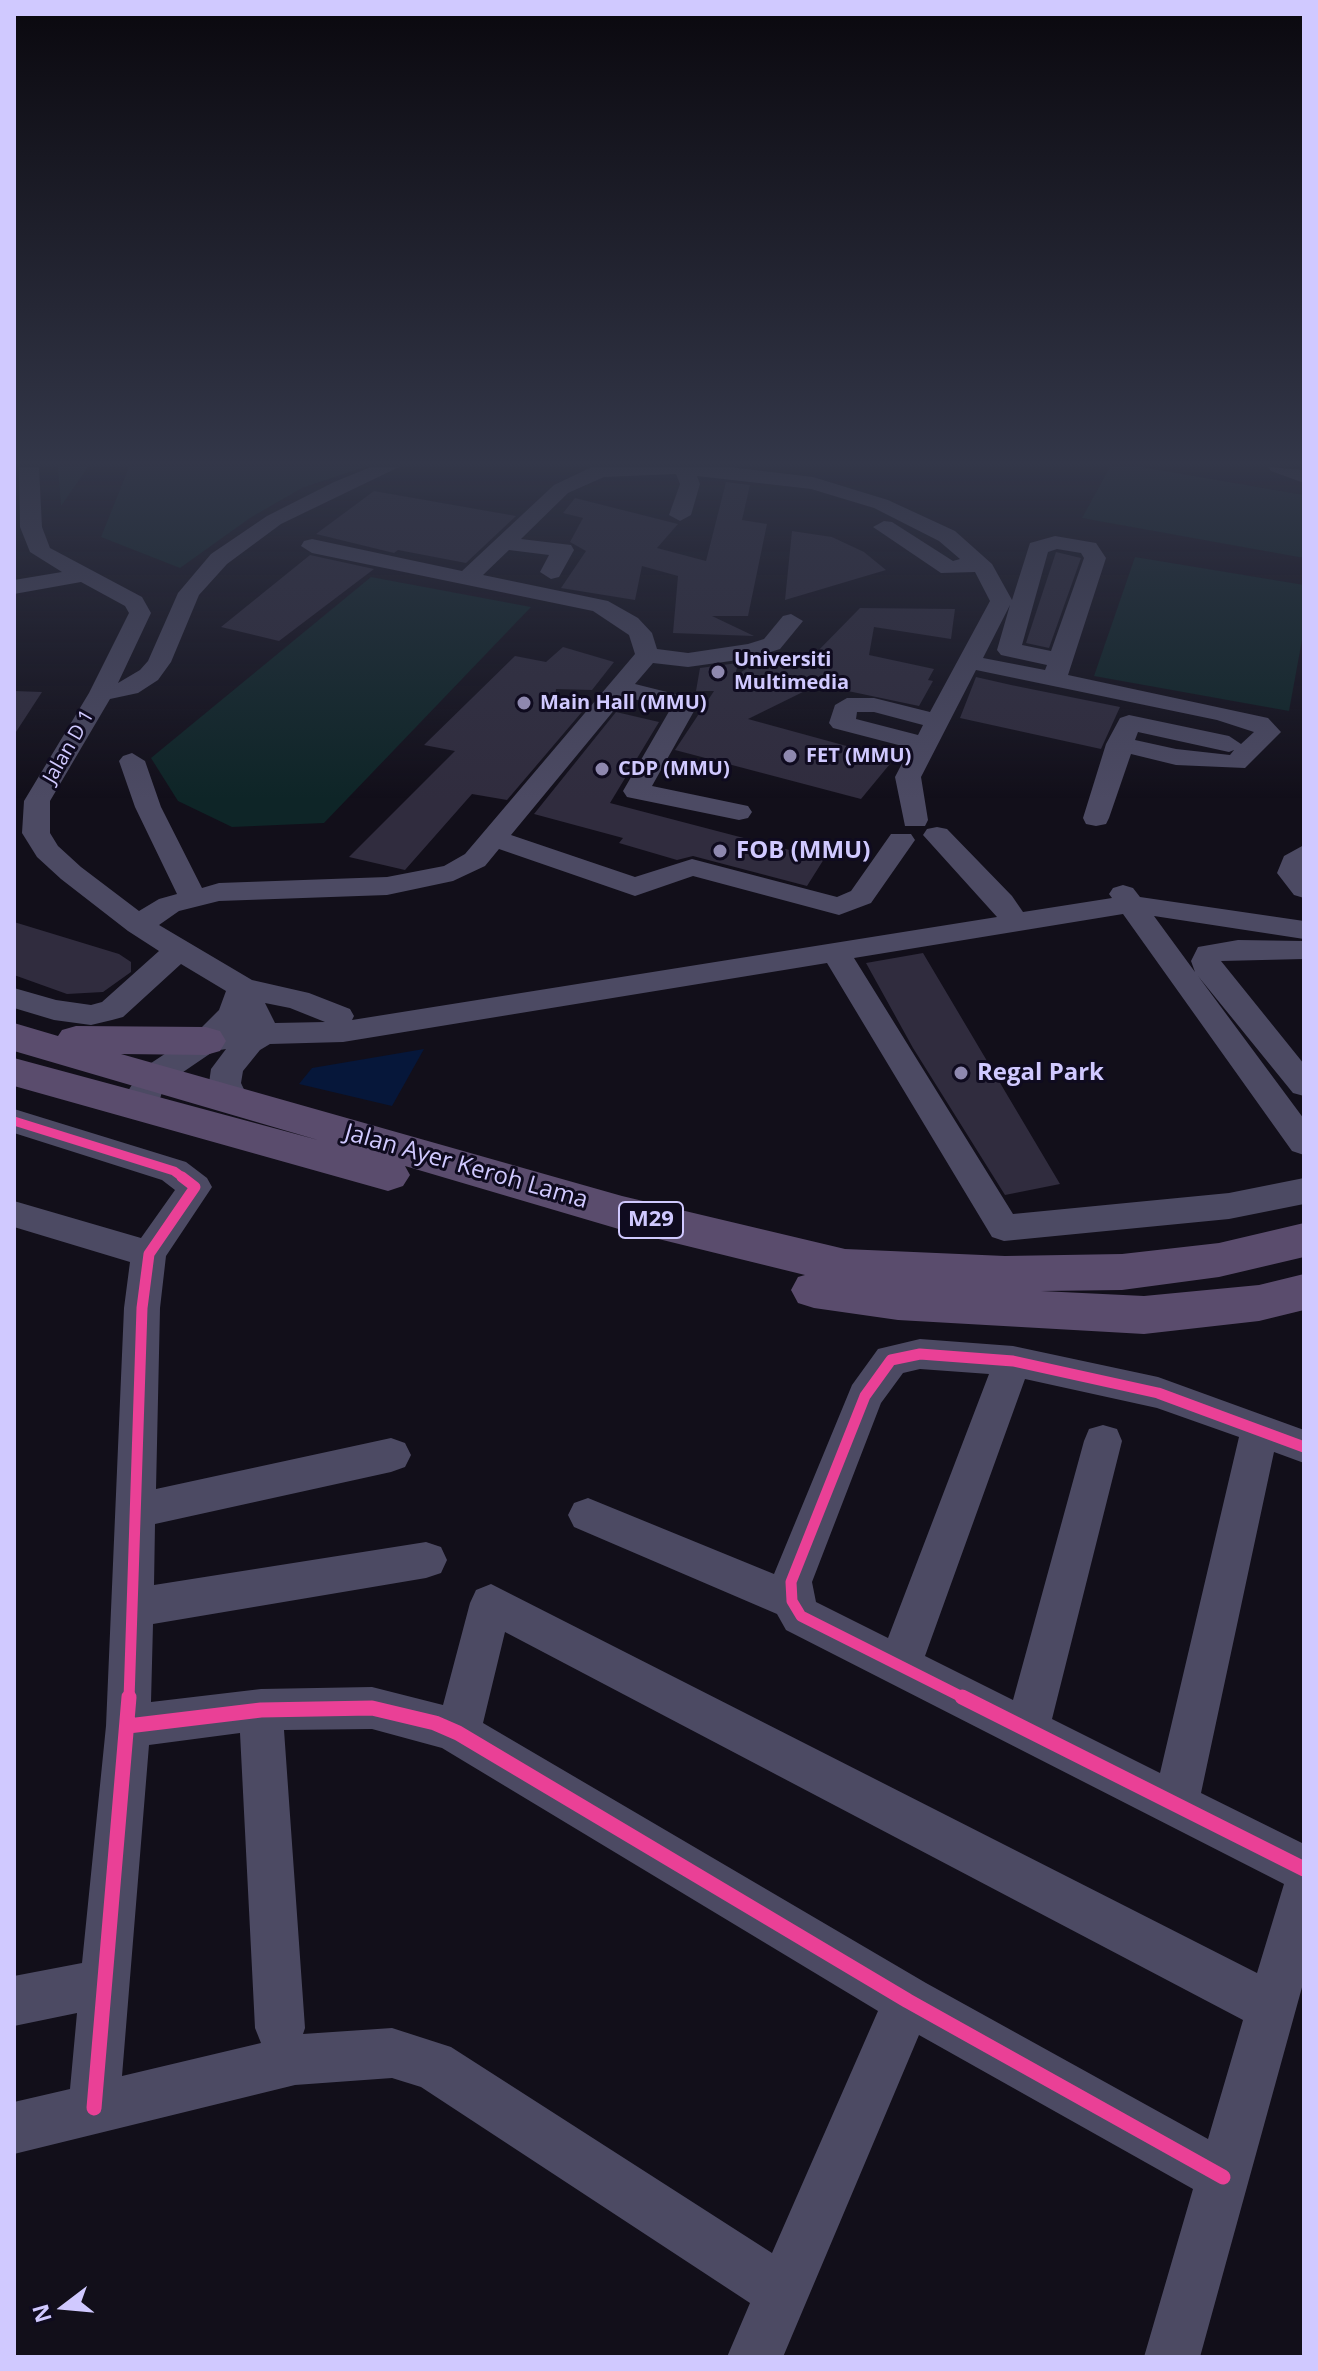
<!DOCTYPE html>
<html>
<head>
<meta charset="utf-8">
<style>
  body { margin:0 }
  #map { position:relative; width:1318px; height:2371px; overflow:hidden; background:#120f1a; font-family:"Open Sans",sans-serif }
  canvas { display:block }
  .frame { position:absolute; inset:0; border:16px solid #d0c9ff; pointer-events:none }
  .north { position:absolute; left:24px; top:2267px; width:80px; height:80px; -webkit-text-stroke:6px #0f0b1f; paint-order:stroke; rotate:254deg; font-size:22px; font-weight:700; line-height:32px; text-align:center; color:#d0c9ff }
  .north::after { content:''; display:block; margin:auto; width:28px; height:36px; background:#d0c9ff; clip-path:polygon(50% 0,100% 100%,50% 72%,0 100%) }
</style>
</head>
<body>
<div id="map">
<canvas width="1318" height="2371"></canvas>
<div class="frame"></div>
<div class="north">N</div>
</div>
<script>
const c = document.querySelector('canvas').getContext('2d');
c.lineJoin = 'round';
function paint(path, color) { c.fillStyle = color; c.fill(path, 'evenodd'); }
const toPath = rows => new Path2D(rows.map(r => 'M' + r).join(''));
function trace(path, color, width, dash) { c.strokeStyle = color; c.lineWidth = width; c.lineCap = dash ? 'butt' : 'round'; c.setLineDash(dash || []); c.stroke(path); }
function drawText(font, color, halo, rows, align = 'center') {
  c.font = font + ' "Open Sans",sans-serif'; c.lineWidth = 6; c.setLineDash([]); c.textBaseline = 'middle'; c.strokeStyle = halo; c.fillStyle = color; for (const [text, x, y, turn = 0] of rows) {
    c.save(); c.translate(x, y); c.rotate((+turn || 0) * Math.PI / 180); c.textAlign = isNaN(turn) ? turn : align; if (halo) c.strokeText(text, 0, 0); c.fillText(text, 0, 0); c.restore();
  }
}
paint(toPath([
  [58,467,88,467,61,506],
  [129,467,364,467,302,488,250,518,180,568,101,537],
  [1110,467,1141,467,1304,495,1304,558,1082,518],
  [1135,557,1304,585,1304,629,1289,711,1094,676],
  [371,577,531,607,324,823,232,827,178,801,151,758]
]), '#0e2527');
paint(toPath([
  [424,1049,392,1106,299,1084,312,1068]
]), '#06173a');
paint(toPath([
  [726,482,750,485,742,520,767,524,748,616,712,616,754,636,673,633,678,576,642,566,635,600,561,588,586,551,570,542,583,518,563,513,575,498,678,524,657,548,706,561],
  [374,491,516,516,466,563,398,550,394,553,316,534],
  [792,531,832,537,864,552,886,570,785,600],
  [1056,552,1081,558,1049,648,1026,643],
  [310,555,374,569,279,641,221,627],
  [860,608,955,609,951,639,874,627,869,655,934,669,928,680,933,681,919,706,829,687,829,690,811,688,748,719,894,759,861,799,675,750,714,691,696,691,700,668,738,663,735,676,760,660,803,653,812,657],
  [563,647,614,662,592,690,556,689,555,698,587,706,507,800,472,794,405,870,349,857,455,751,424,745,515,656,546,662],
  [976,677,1011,685,1120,707,1101,749,960,718],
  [14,691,42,692,14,735],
  [616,712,659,722,610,803,824,859,807,886,693,856,677,860,619,843,623,838,534,814],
  [14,922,119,954,131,962,131,972,103,992,67,994,14,975],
  [923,953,1060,1184,1005,1195,913,1048,866,963]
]), '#302c3e');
paint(toPath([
  [19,467,39,467,42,527,50,548,142,597,151,613,118,683,140,670,148,661,178,593,211,554,267,516,334,482,371,467,399,467,281,524,227,564,199,595,171,662,158,680,138,693,110,699,50,801,50,833,58,846,81,867,139,911,159,899,177,894,135,807,119,761,123,756,132,753,145,761,161,807,202,888,219,883,387,877,444,866,465,854,635,654,629,635,593,611,312,553,301,546,304,541,312,539,462,571,554,485,592,467,729,467,813,477,888,500,955,531,992,564,1012,600,1030,543,1055,536,1096,543,1106,558,1068,675,1268,718,1281,732,1245,768,1176,765,1131,754,1109,818,1106,824,1096,826,1086,824,1083,818,1106,744,1120,718,1129,715,1229,736,1241,744,1254,732,1217,720,976,670,921,777,928,820,925,826,905,826,895,777,910,748,833,728,829,723,835,705,847,698,874,698,930,712,990,601,975,572,941,573,873,527,884,521,892,522,953,561,960,559,939,541,874,508,811,489,697,476,700,484,691,515,680,521,669,515,680,484,676,474,604,477,568,493,521,539,571,545,574,550,559,577,551,579,540,572,549,555,509,550,483,575,608,601,638,618,652,633,657,649,688,653,748,644,764,639,783,616,791,614,803,621,780,649,752,658,688,667,653,663,635,684,695,699,698,704,652,786,748,806,752,812,748,818,739,820,627,797,623,791,671,708,625,697,511,835,635,877,692,859,837,897,851,891,891,834,911,834,915,840,871,903,839,915,693,876,635,896,499,849,485,866,453,881,387,895,219,901,179,911,159,925,252,980,309,993,350,1009,354,1016,352,1020,997,917,923,835,927,829,937,827,947,829,1012,896,1023,912,1112,898,1109,894,1113,888,1123,885,1133,888,1140,897,1304,921,1304,939,1154,916,1195,972,1191,961,1198,947,1238,940,1304,941,1304,959,1221,961,1304,1064,1304,1096,1293,1093,1198,976,1304,1119,1304,1155,1292,1151,1123,914,854,958,1013,1214,1229,1193,1304,1178,1304,1204,1229,1219,1004,1241,992,1237,827,963,343,1042,270,1044,260,1050,243,1071,241,1083,248,1098,243,1106,232,1109,221,1106,209,1083,211,1069,226,1049,214,1051,164,1085,160,1099,170,1111,166,1119,154,1122,142,1119,128,1103,128,1091,142,1069,195,1034,219,1010,226,991,181,964,123,1017,112,1020,91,1025,54,1020,14,1008,14,988,56,1000,91,1005,102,1002,159,951,128,931,61,879,37,857,22,833,24,801,89,693,129,613,125,606,81,582,14,594,14,580,62,572,30,552,20,527,19,467],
  [1057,549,1081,553,1084,558,1051,651,1022,645,1048,552,1057,549],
  [1010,605,997,650,1001,655,1047,665,1045,670,983,658,1010,605],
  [857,712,874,712,923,725,918,735,856,719,857,712],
  [1138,732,1229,752,1234,750,1230,755,1176,749,1135,740,1138,732],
  [265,1003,290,1008,325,1022,275,1023,265,1003],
  [1268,467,1304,470,1304,483,1271,471,1268,467],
  [1304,845,1304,898,1294,895,1277,873,1284,856,1304,845],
  [14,1109,186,1162,207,1178,212,1187,166,1256,160,1308,156,1489,391,1438,405,1443,411,1455,405,1467,391,1472,155,1524,154,1585,426,1542,441,1547,447,1560,441,1573,426,1578,153,1624,151,1702,261,1689,372,1687,443,1705,470,1603,476,1590,491,1584,1257,1973,1284,1884,786,1630,777,1614,574,1527,568,1515,574,1503,588,1498,774,1574,852,1385,878,1349,920,1339,1013,1346,1158,1377,1304,1430,1304,1463,1274,1452,1201,1793,1304,1844,1304,1980,1200,2357,1144,2357,1193,2189,919,2035,783,2357,727,2357,750,2303,421,2087,392,2078,295,2085,14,2154,14,2102,70,2089,77,2013,14,2026,14,1976,82,1963,106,1726,124,1308,130,1262,14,1227,14,1201,141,1238,175,1190,162,1180,14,1133,14,1109],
  [920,1369,989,1374,888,1638,816,1602,812,1582,881,1403,903,1373,920,1369],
  [1025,1379,1157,1408,1239,1437,1160,1773,1052,1719,1122,1441,1117,1429,1103,1425,1089,1429,1084,1441,1013,1700,925,1656,1025,1379],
  [505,1632,1243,2020,1208,2139,926,1983,483,1723,505,1632],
  [372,1729,442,1748,878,2011,772,2253,451,2047,392,2028,303,2034,305,2028,284,1730,372,1729],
  [240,1733,255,2028,261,2043,122,2076,149,1745,240,1733]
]), '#4c4a63');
paint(toPath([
  [14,1023,58,1036,62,1030,76,1026,206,1027,220,1031,226,1041,220,1051,206,1055,121,1054,622,1196,845,1249,1005,1256,1122,1254,1219,1243,1304,1223,1304,1257,1219,1277,1122,1290,1041,1291,1144,1296,1259,1285,1304,1274,1304,1310,1259,1321,1144,1334,898,1320,814,1308,798,1303,791,1290,798,1277,805,1275,622,1230,405,1166,410,1175,403,1186,388,1191,14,1086,14,1058,318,1140,14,1051,14,1023]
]), '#5a4c6d');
trace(toPath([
  [14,1121,174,1171,185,1179]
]), '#ea4096', 9);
trace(toPath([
  [129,1699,142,1308,149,1254,195,1187,182,1177],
  [966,1699,801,1616,792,1601,791,1582,865,1396,891,1360,920,1354,1013,1361,1158,1393,1304,1447]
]), '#ea4096', 11);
trace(toPath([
  [962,1697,1304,1869],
  [128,1726,261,1710,372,1708,435,1723,458,1733,908,2001,1223,2177],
  [94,2108,129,1697]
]), '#ea4096', 15);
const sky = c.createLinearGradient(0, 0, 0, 799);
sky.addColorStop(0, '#0a080e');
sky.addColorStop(0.58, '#333749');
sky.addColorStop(1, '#33374900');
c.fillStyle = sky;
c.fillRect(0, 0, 1318, 799);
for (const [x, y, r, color] of [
  [718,672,8,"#8e88af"],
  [524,703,8,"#8e88af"],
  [790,756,8,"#8e88af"],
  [602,769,8,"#8e88af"],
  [720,851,8,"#8e88af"],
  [961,1073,8,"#8e88af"]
]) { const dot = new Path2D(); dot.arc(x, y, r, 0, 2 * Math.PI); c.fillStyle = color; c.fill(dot); trace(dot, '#0f0b1f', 3); }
drawText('bold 20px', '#d0c9ff', '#0f0b1f', [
  ["Universiti",734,660],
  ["Multimedia",734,683],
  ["Main Hall (MMU)",540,703],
  ["FET (MMU)",806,756],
  ["CDP (MMU)",618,769]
], 'left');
drawText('20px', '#d0c9ff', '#0f0b1f', [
  ["Jalan D 1",69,747,-60]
]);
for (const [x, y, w] of [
  [651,1220,64]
]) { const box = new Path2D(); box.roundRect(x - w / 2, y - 18, w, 36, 6); c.fillStyle = '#0f0b1f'; c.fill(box); trace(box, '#d0c9ff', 2); }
drawText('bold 22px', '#d0c9ff', null, [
  ["M29",651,1220]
]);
drawText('bold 24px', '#d0c9ff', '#0f0b1f', [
  ["FOB (MMU)",736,851],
  ["Regal Park",977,1073]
], 'left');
drawText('24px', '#d0c9ff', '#0f0b1f', [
  ["Jalan Ayer Keroh Lama",466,1167,16]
]);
</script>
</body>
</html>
